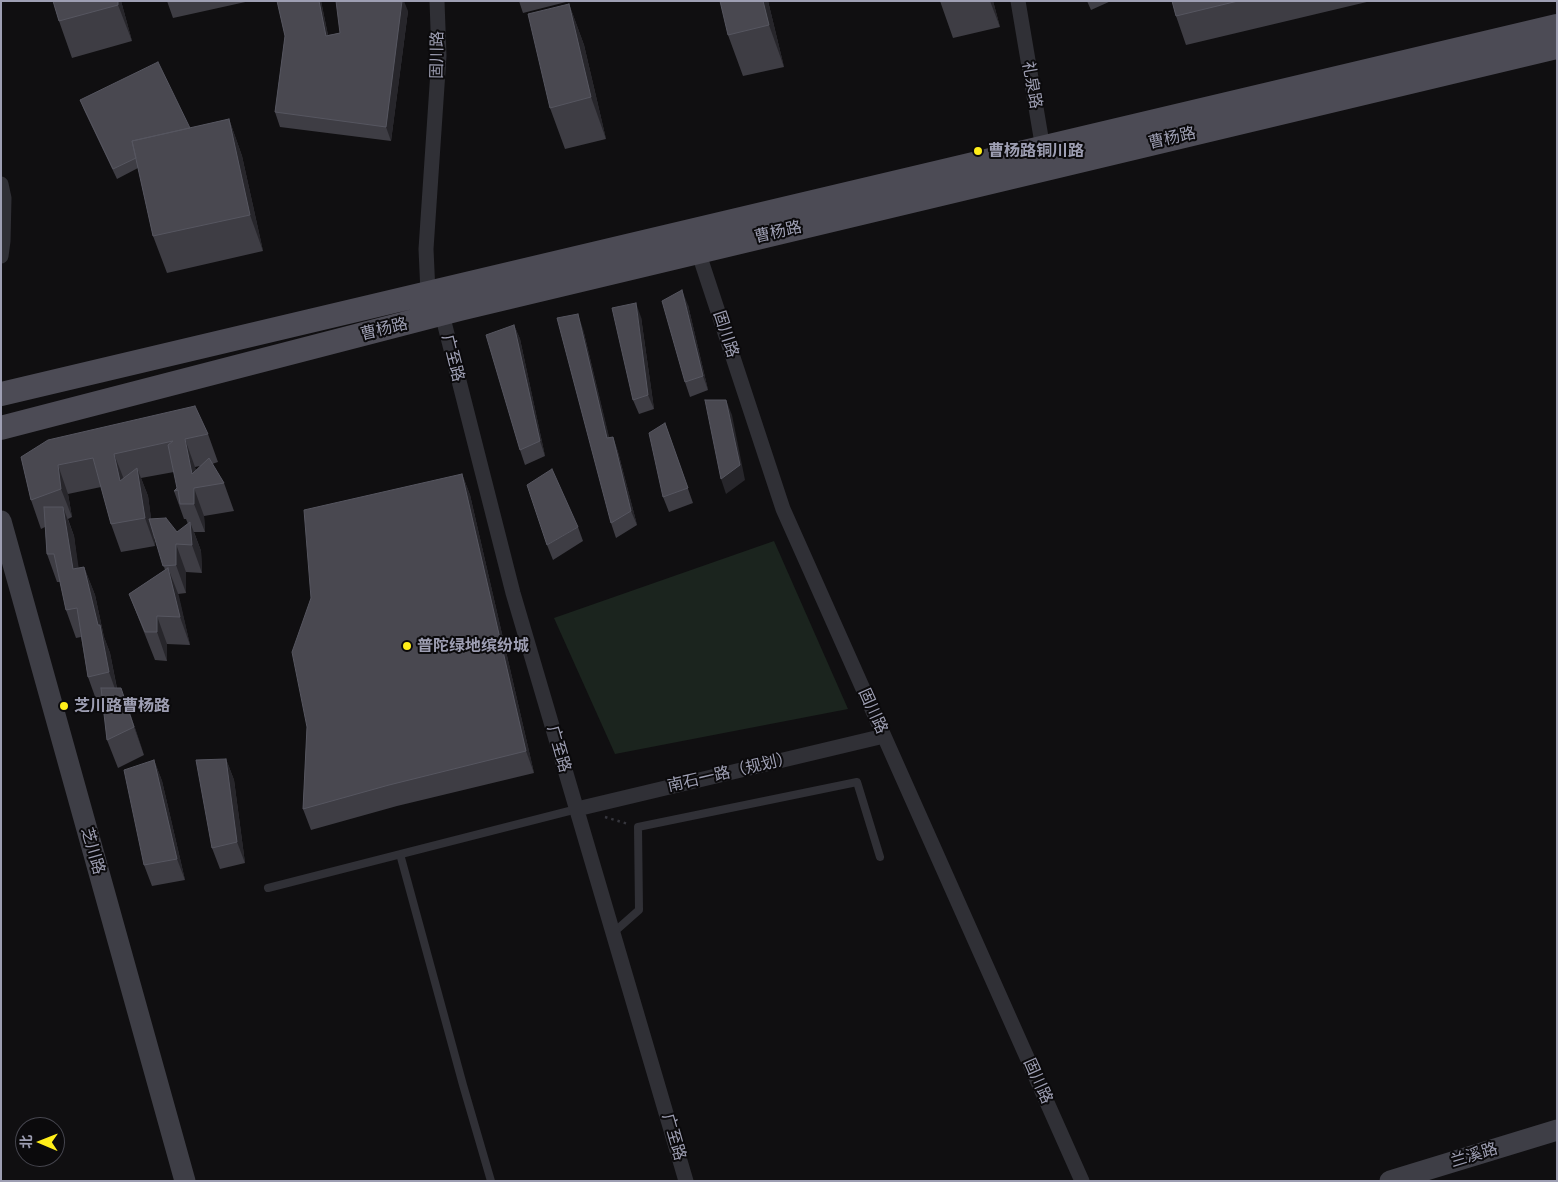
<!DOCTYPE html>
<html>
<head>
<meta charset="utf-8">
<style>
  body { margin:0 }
  #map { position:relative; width:1558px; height:1182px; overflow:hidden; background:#100f11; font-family:"Asap Condensed","Noto Sans SC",sans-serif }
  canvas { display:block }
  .frame { position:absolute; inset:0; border:2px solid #9e9fb3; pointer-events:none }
  .north { position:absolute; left:15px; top:1117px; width:50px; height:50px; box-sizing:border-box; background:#0b0a0c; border:1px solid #46464f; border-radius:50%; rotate:271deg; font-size:14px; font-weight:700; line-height:20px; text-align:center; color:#9e9fb3 }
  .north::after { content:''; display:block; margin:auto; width:18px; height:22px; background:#ffee19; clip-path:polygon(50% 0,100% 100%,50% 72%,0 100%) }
</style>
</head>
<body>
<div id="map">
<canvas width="1558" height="1182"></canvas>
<div class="frame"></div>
<div class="north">北</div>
</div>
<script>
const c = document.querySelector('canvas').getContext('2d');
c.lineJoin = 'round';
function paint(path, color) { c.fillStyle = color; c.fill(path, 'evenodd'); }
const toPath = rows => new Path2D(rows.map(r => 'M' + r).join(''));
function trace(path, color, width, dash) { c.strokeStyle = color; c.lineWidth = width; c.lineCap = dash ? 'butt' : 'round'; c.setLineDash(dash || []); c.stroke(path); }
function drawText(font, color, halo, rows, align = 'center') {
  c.font = font + ' "Asap Condensed","Noto Sans SC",sans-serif'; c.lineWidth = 4; c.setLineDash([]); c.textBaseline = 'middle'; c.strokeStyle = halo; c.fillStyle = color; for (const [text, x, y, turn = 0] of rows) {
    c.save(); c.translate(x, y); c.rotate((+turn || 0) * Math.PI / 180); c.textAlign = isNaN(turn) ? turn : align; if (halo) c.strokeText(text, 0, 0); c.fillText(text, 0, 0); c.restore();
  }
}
paint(toPath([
  [774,541,848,709,615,754,554,618]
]), '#1b241e');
trace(toPath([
  [605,817,628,824]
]), '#36363d', 2.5, [2.5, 4]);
trace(toPath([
  [400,854,463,1085,491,1181],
  [268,888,577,809],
  [613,933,639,910,638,827,857,782,880,857]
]), '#303036', 8);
trace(toPath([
  [437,1,439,56,426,249,428,293,442,314,513,593,686,1181],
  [1018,1,1044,155],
  [1,184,4,198,3,241,1,256],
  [696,245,783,509,1082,1181],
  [577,809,884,736]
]), '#303036', 15);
trace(toPath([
  [1,521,185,1181],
  [1390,1181,1557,1130]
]), '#3e3e46', 21);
trace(toPath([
  [1,394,1557,26],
  [1,428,460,309,1557,47]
]), '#4c4b55', 24);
paint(toPath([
  [53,1,121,1,132,41,72,58,59,21],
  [167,1,250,1,173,18],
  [277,1,321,1,328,35,340,33,408,11,391,141,280,127,275,112,285,36],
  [519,1,570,1,523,13],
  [768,1,784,67,743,76,728,35],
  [940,1,993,1,1000,27,953,38],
  [1087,1,1111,1,1091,10],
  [1172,1,1371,1,1186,45,1176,16],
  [569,4,584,45,606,139,565,149,550,108],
  [80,100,190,128,229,119,242,156,263,251,167,273,153,236,138,168,117,179,84,110],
  [688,305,708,390,690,397,685,382],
  [641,317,654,409,639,414,633,400],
  [514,325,520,339,545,456,525,465,520,450],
  [583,329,609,438,613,437,618,452,637,525,616,538,611,523],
  [665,423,693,503,669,512,663,497],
  [208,434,218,462,212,464,224,483,234,511,204,516,205,532,194,532,201,551,202,573,186,572,186,593,178,594,190,645,167,644,167,661,155,660,129,594,165,570,153,531,155,546,121,552,111,524,101,487,68,494,72,517,68,519,74,536,78,568,84,567,95,595,104,637,110,653,117,688,131,716,144,755,118,768,107,740,103,704,98,705,88,677,81,637,76,638,66,610,60,582,57,582,47,554,45,527,41,529,31,500,21,457],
  [200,466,196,471,195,467],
  [174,472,177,488,174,491,184,519,186,519,188,524,177,532,151,519,148,496,141,478],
  [462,474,470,495,534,773,397,806,311,830,303,809,307,727],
  [578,527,583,541,553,560,547,545],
  [226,759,234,780,245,863,220,869,212,848],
  [154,760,162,781,185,880,152,886,144,865]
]), '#3e3d44');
paint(toPath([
  [118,1,121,1,132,41,118,5],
  [319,1,321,1,331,51,326,36],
  [402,1,404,1,408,11,391,141,386,127],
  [763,1,768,1,784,67,769,25],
  [990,1,993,1,1000,27],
  [569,4,584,45,606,139,591,97],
  [229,119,242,156,263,251,250,215],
  [682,290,688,305,708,390,703,376],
  [636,303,641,317,654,409,648,395],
  [578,314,583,329,613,453,607,438],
  [514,325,520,339,545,456,540,441],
  [726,400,732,415,745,480,726,494,721,479],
  [613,437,618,452,637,525,631,511],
  [185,439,195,467,199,487,192,474],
  [114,454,125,482,120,481],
  [58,465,68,494,72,517,61,489],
  [137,468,148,496,155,546,145,518],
  [462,474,470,495,534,773,526,751],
  [194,488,204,516,205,532,194,504],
  [63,507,74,536,83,597,73,569],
  [190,522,201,551,202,573,192,545],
  [176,544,186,572,186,593,176,565],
  [84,567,95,595,104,637,110,653,119,700,109,672],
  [168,568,179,596,190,645,180,617],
  [157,616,167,644,167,661,157,632],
  [121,688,131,716,144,755,134,727],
  [226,759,234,780,245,863,237,842],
  [154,760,162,781,185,880,177,859]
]), '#27262b');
const building = toPath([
  [53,1,118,1,118,5,59,21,53,1],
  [277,1,319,1,326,36,340,33,336,1,402,1,386,127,275,112,285,36,277,1],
  [720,1,763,1,769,25,728,35,720,1],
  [1172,1,1238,1,1176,16,1172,1],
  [569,4,591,97,550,108,528,14,569,4],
  [158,62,190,128,132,141,136,158,113,169,80,100,158,62],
  [229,119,250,215,153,236,132,141,229,119],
  [682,290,703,376,685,382,662,301,682,290],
  [636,303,648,395,633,400,612,308,636,303],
  [578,314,607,438,613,437,631,511,611,523,557,318,578,314],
  [514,325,540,441,520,450,486,335,514,325],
  [705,400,726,400,740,465,721,479,705,400],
  [195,406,208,434,185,439,192,474,209,458,224,483,194,488,194,504,180,504,178,490,174,491,177,488,168,445,173,441,114,454,120,481,137,468,145,518,111,524,93,458,58,465,61,489,31,500,21,457,48,440,195,406],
  [665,423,688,488,663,497,649,433,665,423],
  [552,469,578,527,547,545,527,485,552,469],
  [462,474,526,751,389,785,303,809,307,727,292,652,311,598,304,510,462,474],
  [44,507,63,507,73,569,84,567,98,625,100,625,109,672,88,677,77,608,66,610,54,554,47,554,44,507],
  [166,518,177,532,190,522,192,545,176,544,176,565,163,566,149,519,166,518],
  [168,568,180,617,157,616,157,632,145,632,129,594,168,568],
  [101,688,121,688,134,727,107,740,101,688],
  [226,759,237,842,212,848,196,760,226,759],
  [154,760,177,859,144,865,124,770,154,760]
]);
paint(building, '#494850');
trace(building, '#565660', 1);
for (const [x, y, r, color] of [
  [978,151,5,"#ffee19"],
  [407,646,5,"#ffee19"],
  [64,706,5,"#ffee19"]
]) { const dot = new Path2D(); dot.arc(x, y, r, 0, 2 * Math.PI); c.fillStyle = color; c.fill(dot); trace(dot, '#0b0a0c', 2); }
drawText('16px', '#9e9fb3', '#0b0a0c', [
  ["固川路",437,55,-89],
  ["礼泉路",1032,85,80],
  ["曹杨路",1172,138,-13],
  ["曹杨路",778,232,-13],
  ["曹杨路",384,329,-14],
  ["固川路",726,334,72],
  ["广至路",453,358,76],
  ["固川路",873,711,66],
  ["广至路",559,749,74],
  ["南石一路（规划）",730,772,-13],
  ["芝川路",93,851,74],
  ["固川路",1038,1081,66],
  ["广至路",674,1137,74],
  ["兰溪路",1474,1155,-17]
]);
drawText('bold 16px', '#9e9fb3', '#0b0a0c', [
  ["曹杨路铜川路",988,151],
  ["普陀绿地缤纷城",417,646],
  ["芝川路曹杨路",74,706]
], 'left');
</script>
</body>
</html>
